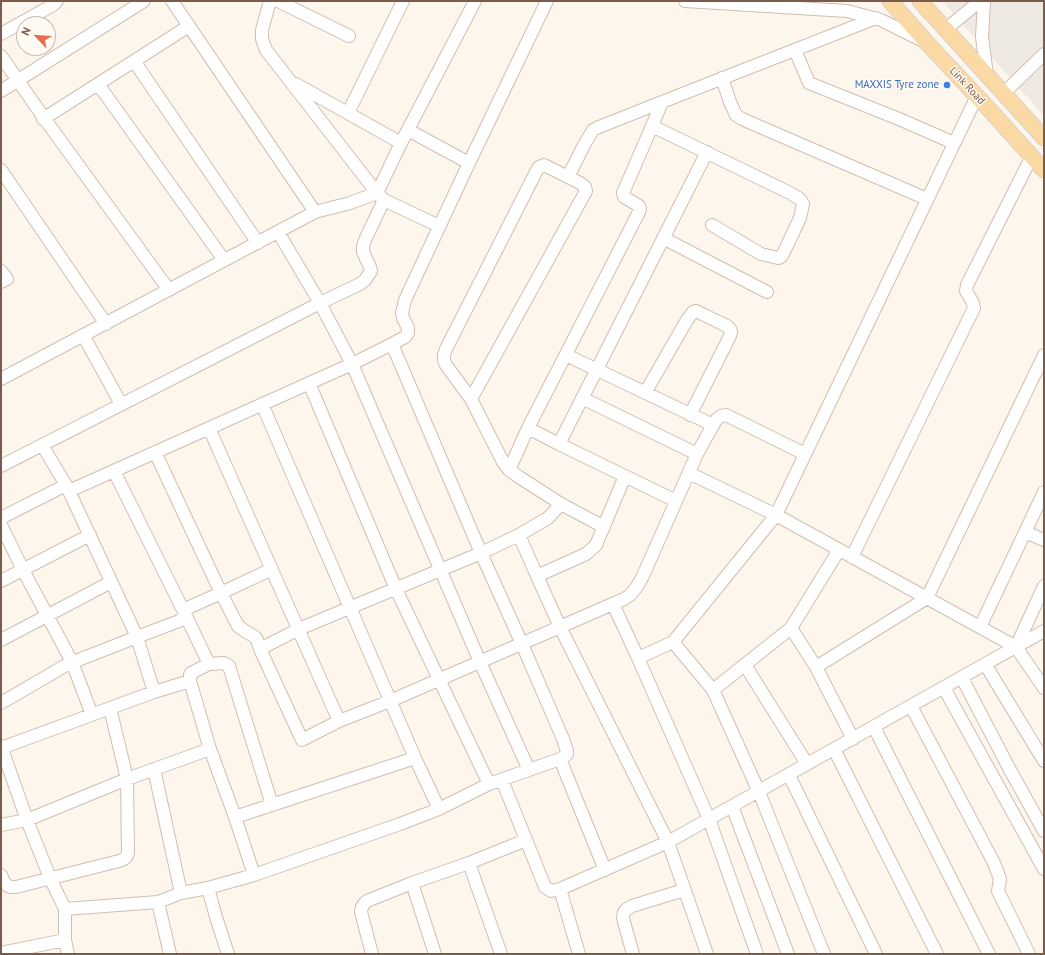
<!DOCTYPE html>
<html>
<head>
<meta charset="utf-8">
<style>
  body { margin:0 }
  #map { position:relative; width:1045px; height:955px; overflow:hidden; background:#fdf6ec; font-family:"PT Sans",sans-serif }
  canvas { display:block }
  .frame { position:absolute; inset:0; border:2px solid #7a5c4d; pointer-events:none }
  .north { position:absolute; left:16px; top:16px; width:40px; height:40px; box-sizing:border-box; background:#fffaf3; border:1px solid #cabbb1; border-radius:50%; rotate:295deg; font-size:11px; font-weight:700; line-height:16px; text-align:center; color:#7a5c4d }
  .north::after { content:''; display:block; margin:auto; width:14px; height:18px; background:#e76f51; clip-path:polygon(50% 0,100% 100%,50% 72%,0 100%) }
</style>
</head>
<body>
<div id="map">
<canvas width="1045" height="955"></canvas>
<div class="frame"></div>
<div class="north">N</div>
</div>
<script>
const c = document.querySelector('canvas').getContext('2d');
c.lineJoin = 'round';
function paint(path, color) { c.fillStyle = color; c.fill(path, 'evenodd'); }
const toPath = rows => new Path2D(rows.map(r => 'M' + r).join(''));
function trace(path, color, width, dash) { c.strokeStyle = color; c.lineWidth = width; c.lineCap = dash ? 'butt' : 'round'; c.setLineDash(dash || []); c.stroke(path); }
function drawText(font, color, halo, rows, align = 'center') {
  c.font = font + ' "PT Sans",sans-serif'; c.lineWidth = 3; c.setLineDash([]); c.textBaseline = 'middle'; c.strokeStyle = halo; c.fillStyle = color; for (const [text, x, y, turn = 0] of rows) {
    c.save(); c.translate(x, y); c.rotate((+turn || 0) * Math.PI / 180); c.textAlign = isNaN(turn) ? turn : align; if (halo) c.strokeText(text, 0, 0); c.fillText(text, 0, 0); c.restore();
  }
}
paint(toPath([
  [942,1,1044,1,1044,116]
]), '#efe9e4');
const minor = toPath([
  [172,1,315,212],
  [270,1,262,30,262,39,266,50,377,193,384,200,439,226],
  [278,1,349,36],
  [685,1,847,11,881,20,923,41],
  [984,1,982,37,987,75],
  [945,30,980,1],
  [1,34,53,5,57,1],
  [795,50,809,83,899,119,954,143],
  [1,56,44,118,169,290],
  [134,61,258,243],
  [722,78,730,102,736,115,742,119,927,199],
  [98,84,224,260],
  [296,84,401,143],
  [1,91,144,1],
  [1004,93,1044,54],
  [348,113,403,1],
  [43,119,189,26],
  [408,130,469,163],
  [1,170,106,324],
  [568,177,584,145,593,130,599,127,662,102],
  [712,225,761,254,778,258,781,257,784,252,800,218,803,204,800,199,790,193,652,126,662,102,876,18],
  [278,232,320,303,352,364,480,662,529,770],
  [663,238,767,292],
  [1,271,7,279,1,282],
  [83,335,121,404],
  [392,344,405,337,408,333,408,328,403,318,402,313,405,300,469,163,547,1],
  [566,355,713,425,717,419,721,416,726,415,805,454],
  [1,379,315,212,350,203,377,193,401,143,475,1],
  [309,383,396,589,489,784],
  [645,393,687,320,693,312,696,311,700,313,727,326,730,329,731,332,730,336,690,415],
  [582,398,697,454],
  [471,399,586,191,585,187,580,183,544,165,539,167,536,172,446,349,444,355,444,360,446,365,471,399,503,462,509,470,519,477,561,504],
  [262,404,415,758,439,809],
  [209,428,339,721,390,701,624,599,630,595,636,588,642,578,697,454,713,425],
  [528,428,559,444],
  [42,445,66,485],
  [155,452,221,593,238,626,245,631,255,637,257,640,260,649,302,740,339,721],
  [1,466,320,303,360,284,365,280,371,271,370,267,363,252,363,246,366,238,384,200],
  [509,470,528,428,639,212,640,209,639,206,626,198,624,197,623,193,652,126],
  [114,471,183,610,209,664,191,673,190,675,190,681],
  [689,473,776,515,1016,647,1044,688],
  [625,476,596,545,586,554,537,576,560,627,668,842,707,954],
  [676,501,559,444,707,152],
  [1,518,66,485,69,491],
  [1,525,23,570,72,662,92,715],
  [1025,532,1044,540],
  [519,535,537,576],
  [852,557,974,308,973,303,966,291,967,285,1032,156],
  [1,581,90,535],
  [613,604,638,658],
  [183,610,221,593,272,569],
  [980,627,1044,492],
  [791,628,816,667,853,739],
  [1,640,111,582],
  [673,642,713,690,759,792,824,954],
  [1016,647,1044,586],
  [260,649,299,629,481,553,519,535,548,518,561,504,604,527],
  [209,664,224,663,229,666,272,805],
  [985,664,1044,761],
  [745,665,807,764],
  [816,667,927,598,1044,355],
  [962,678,1009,768,1044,831],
  [944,688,1044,869],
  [713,690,791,628,839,550],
  [154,692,137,637,187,618],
  [1,703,68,664,137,637,69,491,352,364,392,344,481,553,522,644,563,739,567,751,567,754,565,756,560,759,605,870],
  [911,706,994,863,1000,879,998,891,1029,954],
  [874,727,989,954],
  [1,746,27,820,50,878,65,909,65,940,1,953],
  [1,748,154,692,190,681,210,749,235,817,254,875],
  [834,749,937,954],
  [154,769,181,893],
  [789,775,876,954],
  [502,780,545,887,551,891,560,889],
  [732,806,788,954],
  [235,817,415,758],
  [1,825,27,820,127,779,210,749],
  [469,863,526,840],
  [1,875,4,882,8,886,11,887,16,887,119,861,124,859,126,857,128,853,127,779,110,708],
  [412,883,435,954],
  [158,902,170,954],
  [65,909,158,902,181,893,208,888],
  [65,940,68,954],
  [228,954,216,917,208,888,254,875,400,824,439,809,489,784,560,759],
  [372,954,361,912,362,907,364,904,367,901,412,883,469,863,501,954],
  [579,954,560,889,668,842,1044,631],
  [633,954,624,922,623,917,624,912,627,909,632,906,684,890],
  [757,954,709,819,638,658,673,642,776,515,977,96]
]);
const major = toPath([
  [890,1,928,44,987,107,1044,170],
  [920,1,1044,138]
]);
trace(minor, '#d1beb0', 14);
trace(major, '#dad1cd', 17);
trace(minor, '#fff', 12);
trace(major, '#fbd9a5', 15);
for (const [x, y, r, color] of [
  [947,85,4,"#3f7fe0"]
]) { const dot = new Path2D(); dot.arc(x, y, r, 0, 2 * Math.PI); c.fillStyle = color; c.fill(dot); trace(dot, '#fffaf3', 1.5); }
drawText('11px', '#366cbe', '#fffaf3', [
  ["MAXXIS Tyre zone",939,85]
], 'right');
drawText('11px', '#7a5c4d', '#fffaf3', [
  ["Link Road",967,86,47]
]);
</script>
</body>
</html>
